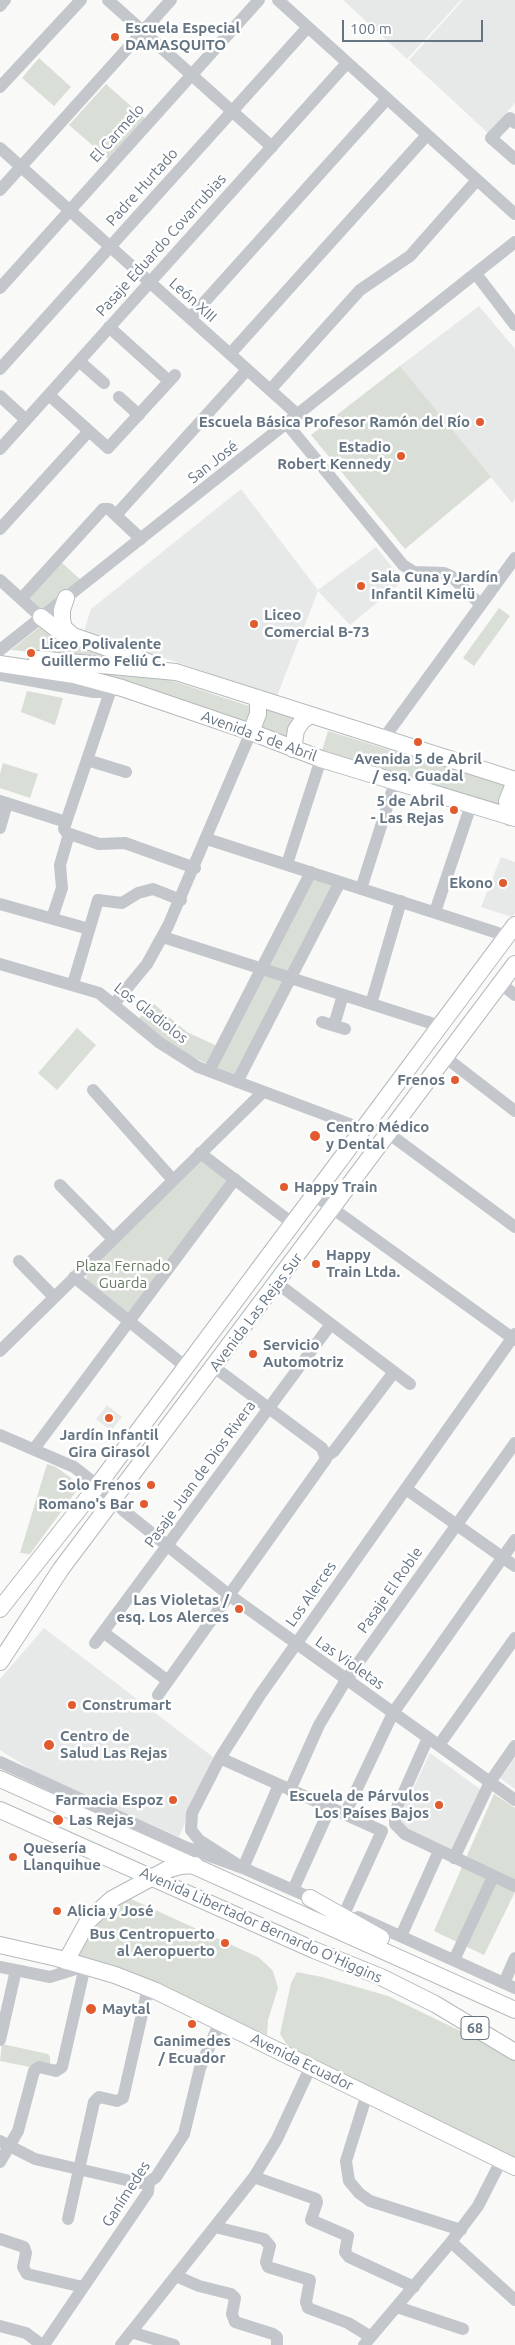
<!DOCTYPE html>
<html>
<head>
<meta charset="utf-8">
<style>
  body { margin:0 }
  #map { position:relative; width:515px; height:2345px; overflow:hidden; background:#f9f9f7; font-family:Ubuntu,sans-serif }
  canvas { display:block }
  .scale { position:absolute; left:342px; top:20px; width:141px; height:22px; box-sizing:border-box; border:2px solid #657482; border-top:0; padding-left:6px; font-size:15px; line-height:18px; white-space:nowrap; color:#657482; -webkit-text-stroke:4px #fff; paint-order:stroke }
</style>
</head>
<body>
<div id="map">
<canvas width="515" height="2345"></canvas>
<div class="scale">100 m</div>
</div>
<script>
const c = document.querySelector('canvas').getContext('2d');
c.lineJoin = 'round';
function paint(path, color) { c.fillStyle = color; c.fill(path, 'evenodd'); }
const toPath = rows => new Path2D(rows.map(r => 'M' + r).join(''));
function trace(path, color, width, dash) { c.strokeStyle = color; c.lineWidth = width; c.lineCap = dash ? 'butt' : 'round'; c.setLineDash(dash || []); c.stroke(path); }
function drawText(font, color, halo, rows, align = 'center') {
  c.font = font + ' Ubuntu,sans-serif'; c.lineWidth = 5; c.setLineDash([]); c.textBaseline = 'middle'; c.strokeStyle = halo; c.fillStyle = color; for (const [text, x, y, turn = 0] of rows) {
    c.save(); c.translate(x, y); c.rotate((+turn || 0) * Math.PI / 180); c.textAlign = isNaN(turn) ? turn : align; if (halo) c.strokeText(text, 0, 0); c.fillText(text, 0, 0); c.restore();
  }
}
paint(toPath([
  [343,0,461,0,407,59],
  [463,0,515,0,515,103,488,133,409,60],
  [479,306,515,349,515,499,512,503,400,366],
  [241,489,318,590,376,547,403,581,350,625,318,591,277,696,84,631,91,609],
  [501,857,515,862,515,913,512,917,481,907],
  [107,1405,122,1417,111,1431,96,1419],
  [44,1628,213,1757,179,1837,33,1771,0,1750,0,1679],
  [430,1753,480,1789,453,1850,400,1826,398,1821],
  [515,1758,515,1789,500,1778]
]), '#e7e8e8');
paint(toPath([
  [39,58,71,87,54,106,22,78],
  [106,84,149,122,113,163,69,125],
  [400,366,491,477,405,549,311,435],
  [60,561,82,581,43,613,27,598],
  [499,608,510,616,474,666,463,658],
  [41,626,121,660,11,650],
  [92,673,167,679,255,708,249,725],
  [27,691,63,698,55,725,21,712],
  [267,708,297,717,288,740,258,729,265,709],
  [328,731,510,787,503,810,321,754],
  [3,763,38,774,30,798,0,788,0,774],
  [311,878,333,884,235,1075,217,1069,216,1065],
  [154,1004,187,1032,217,1046,208,1064,180,1051,138,1019],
  [77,1028,96,1045,57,1090,38,1073],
  [201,1161,230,1181,128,1315,87,1281,86,1273],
  [47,1464,56,1467,79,1484,80,1486,30,1554,20,1553],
  [494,1794,515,1808,515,1892,484,1955,434,1931],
  [129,1898,258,1957,265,1963,273,1971,278,1988,268,2020,267,2035,77,1956,103,1914,114,1903],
  [297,1972,322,1977,388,1996,498,2049,515,2059,515,2160,287,2045,280,2034,291,1983],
  [2,2044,48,2054,50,2057,50,2064,40,2069,0,2061]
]), '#d9ded6');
const major = toPath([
  [66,598,62,610,62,620,64,628,73,636],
  [41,617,59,631,148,662],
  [37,659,176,672,515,780],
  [0,664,74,675,122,688,251,732,321,759,515,818],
  [251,732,258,714,258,698],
  [293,749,296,730,302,721,310,715],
  [510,817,507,801,515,781],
  [0,1609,98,1485,515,925],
  [0,1662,61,1569,515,964],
  [0,1779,515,2010],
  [0,1810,314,1950,381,1977,435,2004,515,2052],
  [310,1898,381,1938],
  [0,1945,57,1958,115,1975,156,1991,515,2167],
  [66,1961,88,1921,112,1899,166,1870,181,1866,195,1865]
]);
trace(major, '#b4b9bd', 18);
trace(toPath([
  [108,0,272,147],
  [278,0,515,214],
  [0,6,5,0],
  [0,87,81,0],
  [515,123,510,118,491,138,515,159],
  [0,148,298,415],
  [0,190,171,0],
  [476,274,515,325],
  [0,288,259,0],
  [190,318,387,99],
  [109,327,169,381],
  [230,354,427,135],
  [79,361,104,383],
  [0,369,308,27],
  [270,390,360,290,410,256,477,180],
  [49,395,108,448,175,375],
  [0,396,26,420],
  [119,397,139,415],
  [287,424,403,565,414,572,444,573,451,576,481,605],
  [0,449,347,63],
  [116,515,247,370],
  [0,529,89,431],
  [0,580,41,617],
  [21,599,103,509,109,509,141,539],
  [0,650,515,242],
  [0,675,94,692,110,692,66,822,64,829,67,833,99,844,125,843,195,868],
  [384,738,515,558],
  [87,760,126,772],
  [0,801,66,822],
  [0,828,7,803],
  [207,839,507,936],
  [287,864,321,759],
  [361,889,395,782],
  [0,904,89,929],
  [435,912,471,805],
  [52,918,62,888,60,865,69,834],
  [163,937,440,1026],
  [0,964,99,993,160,1043,198,1067,363,1129],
  [500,983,515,995],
  [73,984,98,900,122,903,138,893,153,889,181,900],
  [114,1004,147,964,168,926,251,732],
  [371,1004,401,901],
  [322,1022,345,1029],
  [334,1025,343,995],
  [445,1057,515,1111],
  [209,1071,311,872],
  [237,1082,340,882],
  [93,1090,173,1180],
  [388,1133,515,1227],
  [200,1153,292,1223],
  [60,1185,113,1239],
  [314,1195,515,1340],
  [19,1261,54,1297],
  [74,1277,186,1367],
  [277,1283,410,1384],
  [0,1351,263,1092],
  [0,1435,74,1467,102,1489,124,1511,229,1595,515,1800],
  [34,1449,235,1179],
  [327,1456,334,1451,394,1372],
  [406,1489,515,1566],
  [103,1632,168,1681],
  [95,1643,331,1324],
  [158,1695,326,1459,322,1448,214,1367],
  [428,1738,395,1812,395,1824,405,1834,515,1886],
  [439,1745,515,1638],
  [220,1758,382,1831],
  [0,1762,185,1847,243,1868,318,1901],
  [290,1790,319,1725,346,1680,515,1443],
  [345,1814,393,1713,515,1540],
  [454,1858,490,1782,515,1746],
  [243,1868,199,1840,191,1830,192,1813,220,1758,260,1695,515,1334],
  [243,1868,279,1785],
  [293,1890,330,1808],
  [345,1912,382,1831],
  [358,1917,515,1988],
  [401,1936,439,1851],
  [454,1960,493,1877],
  [0,1967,50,1977,85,1966],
  [504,1983,515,1958],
  [0,2040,16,1970],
  [367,2094,346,2161,349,2181,359,2193,370,2201,461,2230],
  [0,2141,35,2159,139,2183,149,2182,156,2177,184,2134,200,2068,220,2022],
  [0,2162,18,2131,34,2071,39,2067,56,2071,62,2067,85,1966],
  [254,2177,316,2199,317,2202,311,2220,348,2236,345,2252,349,2257,414,2287],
  [68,2219,94,2102,99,2097,117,2101,123,2098,148,1988],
  [215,2227,264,2239,270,2246,266,2262,268,2267,310,2280,306,2302,308,2308,348,2323,371,2337],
  [0,2239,24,2247,26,2253,23,2267,27,2274,83,2287],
  [451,2242,515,2300],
  [176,2276,199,2286,231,2294,235,2298,232,2314,235,2322,273,2334,277,2337,277,2345],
  [397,2307,463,2329],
  [0,2326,26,2333,42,2345],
  [131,2332,174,2345],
  [44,2345,148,2192,149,2182],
  [121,2345,254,2177,277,2139,311,2066],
  [364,2345,451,2242,478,2206,502,2159]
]), '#c3c7cb', 12);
trace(major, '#fff', 16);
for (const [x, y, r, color] of [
  [115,37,5,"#e25b2e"],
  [480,422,5,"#e25b2e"],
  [401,456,5,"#e25b2e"],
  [361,586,5,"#e25b2e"],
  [254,624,5,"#e25b2e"],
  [31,653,5,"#e25b2e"],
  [418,742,5,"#e25b2e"],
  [454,810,5,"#e25b2e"],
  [503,883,5,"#e25b2e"],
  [455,1080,5,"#e25b2e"],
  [315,1136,6,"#e25b2e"],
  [284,1187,5,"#e25b2e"],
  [316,1264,5,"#e25b2e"],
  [253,1354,5,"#e25b2e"],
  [109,1418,5,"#e25b2e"],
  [151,1485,5,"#e25b2e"],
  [144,1504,5,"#e25b2e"],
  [239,1609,5,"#e25b2e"],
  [72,1705,5,"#e25b2e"],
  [49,1745,6,"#e25b2e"],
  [173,1800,5,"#e25b2e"],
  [439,1805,5,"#e25b2e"],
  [58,1820,6,"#e25b2e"],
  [13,1857,5,"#e25b2e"],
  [57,1911,5,"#e25b2e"],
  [225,1943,5,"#e25b2e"],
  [91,2009,6,"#e25b2e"],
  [192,2024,5,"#e25b2e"]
]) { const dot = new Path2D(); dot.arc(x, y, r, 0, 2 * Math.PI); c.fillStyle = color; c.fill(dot); trace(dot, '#fff', 2); }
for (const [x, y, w] of [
  [475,2028,28]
]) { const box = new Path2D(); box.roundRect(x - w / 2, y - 11.5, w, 23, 4); c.fillStyle = '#fff'; c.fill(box); trace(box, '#657482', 1); }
drawText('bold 14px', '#657482', null, [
  ["68",475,2028]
]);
drawText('bold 15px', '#657482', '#fff', [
  ["Escuela Especial",125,28],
  ["DAMASQUITO",125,45],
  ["Escuela Básica Profesor Ramón del Río",470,422,"right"],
  ["Estadio",391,447,"right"],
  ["Robert Kennedy",391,464,"right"],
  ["Sala Cuna y Jardín",371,577],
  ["Infantil Kimelü",371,594],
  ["Liceo",264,615],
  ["Comercial B-73",264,632],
  ["Liceo Polivalente",41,644],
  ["Guillermo Feliú C.",41,661],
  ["Avenida 5 de Abril",418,759,"center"],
  ["/ esq. Guadal",418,776,"center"],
  ["5 de Abril",444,801,"right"],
  ["- Las Rejas",444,818,"right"],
  ["Ekono",493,883,"right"],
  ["Frenos",445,1080,"right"],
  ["Centro Médico",326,1127],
  ["y Dental",326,1144],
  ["Happy Train",294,1187],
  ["Happy",326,1255],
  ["Train Ltda.",326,1272],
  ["Servicio",263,1345],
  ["Automotriz",263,1362],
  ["Jardín Infantil",109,1435,"center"],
  ["Gira Girasol",109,1452,"center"],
  ["Solo Frenos",141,1485,"right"],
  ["Romano's Bar",134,1504,"right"],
  ["Las Violetas /",229,1600,"right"],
  ["esq. Los Alerces",229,1617,"right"],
  ["Construmart",82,1705],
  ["Centro de",60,1736],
  ["Salud Las Rejas",60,1753],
  ["Escuela de Párvulos",429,1796,"right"],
  ["Los Países Bajos",429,1813,"right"],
  ["Farmacia Espoz",163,1800,"right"],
  ["Las Rejas",69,1820],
  ["Quesería",23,1848],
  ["Llanquihue",23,1865],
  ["Alicia y José",67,1911],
  ["Bus Centropuerto",215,1934,"right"],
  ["al Aeropuerto",215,1951,"right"],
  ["Maytal",102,2009],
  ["Ganimedes",192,2041,"center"],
  ["/ Ecuador",192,2058,"center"]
], 'left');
drawText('15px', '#657482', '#fff', [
  ["El Carmelo",117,133,-48],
  ["Padre Hurtado",142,187,-48],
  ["Pasaje Eduardo Covarrubias",161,245,-48],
  ["León XIII",193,300,42],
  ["San José",213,462,-38],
  ["Avenida 5 de Abril",259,736,20],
  ["Los Gladiolos",151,1013,38],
  ["Avenida Las Rejas Sur",256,1312,-53],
  ["Pasaje Juan de Dios Rivera",200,1474,-54],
  ["Pasaje El Roble",390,1590,-55],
  ["Los Alerces",311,1594,-55],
  ["Las Violetas",350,1663,35],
  ["Avenida Libertador Bernardo O'Higgins",261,1925,24],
  ["Avenida Ecuador",302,2062,26],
  ["Ganímedes",126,2194,-57]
]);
drawText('15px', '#677a64', '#fff', [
  ["Plaza Fernado",123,1266],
  ["Guarda",123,1283]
]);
</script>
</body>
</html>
